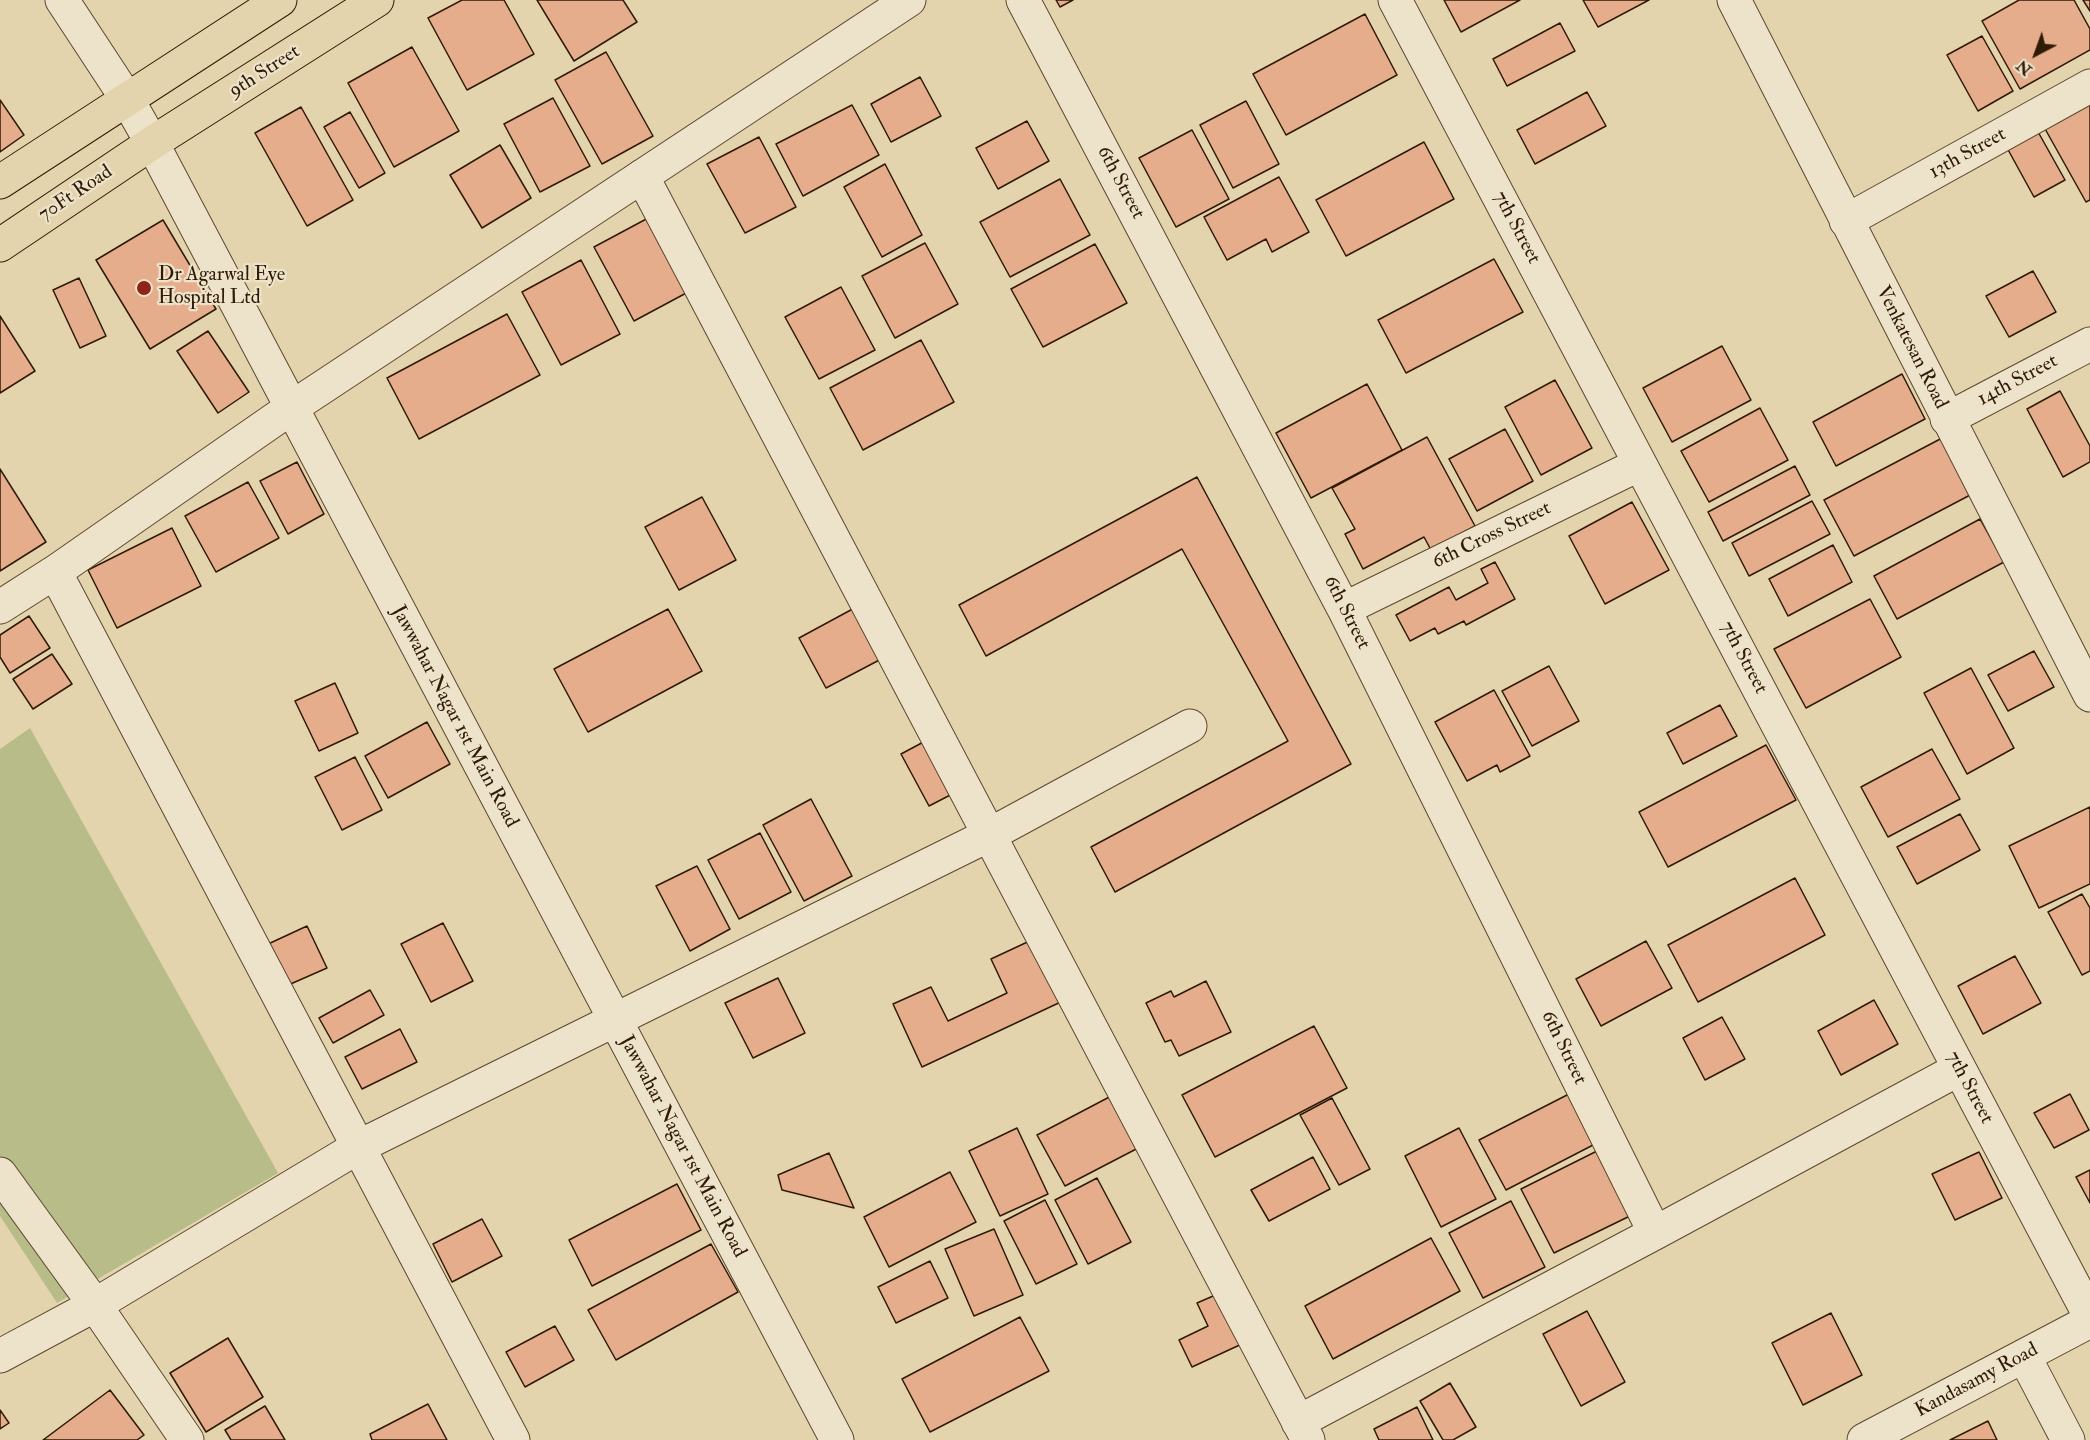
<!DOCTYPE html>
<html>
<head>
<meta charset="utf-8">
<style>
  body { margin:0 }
  #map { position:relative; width:2090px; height:1440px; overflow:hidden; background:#e4d4ae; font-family:"IM FELL Double Pica",serif }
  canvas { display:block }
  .north { position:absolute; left:2006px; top:24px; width:60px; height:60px; -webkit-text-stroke:4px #ede3ca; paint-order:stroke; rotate:221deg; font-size:16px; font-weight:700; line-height:24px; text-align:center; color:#2f1a05 }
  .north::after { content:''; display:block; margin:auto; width:21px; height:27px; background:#2f1a05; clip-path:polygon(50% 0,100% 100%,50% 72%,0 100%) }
</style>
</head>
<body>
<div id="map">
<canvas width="2090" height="1440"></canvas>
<div class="north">N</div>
</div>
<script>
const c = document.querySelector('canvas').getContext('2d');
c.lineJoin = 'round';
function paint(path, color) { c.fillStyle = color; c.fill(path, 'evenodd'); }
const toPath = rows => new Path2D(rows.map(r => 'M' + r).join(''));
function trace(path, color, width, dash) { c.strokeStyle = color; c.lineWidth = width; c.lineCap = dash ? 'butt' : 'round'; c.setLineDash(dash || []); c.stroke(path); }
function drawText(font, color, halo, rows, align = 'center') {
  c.font = font + ' "IM FELL Double Pica",serif'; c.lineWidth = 4.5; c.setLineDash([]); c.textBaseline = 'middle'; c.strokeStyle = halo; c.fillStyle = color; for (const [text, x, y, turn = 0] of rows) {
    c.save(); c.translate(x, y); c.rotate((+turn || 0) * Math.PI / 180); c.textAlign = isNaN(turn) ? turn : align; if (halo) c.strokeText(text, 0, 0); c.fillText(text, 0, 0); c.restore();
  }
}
paint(toPath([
  [30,728,278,1173,57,1303,0,1216,0,749]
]), '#b7bc88');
const building = toPath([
  [462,0,504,0,534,54,467,90,428,18,462,0],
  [537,0,623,0,637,22,574,61,537,0],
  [1056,0,1073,0,1060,7,1056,0],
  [1444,0,1520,0,1461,32,1444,0],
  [1583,0,1649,0,1598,27,1583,0],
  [2019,0,2074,0,2090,29,2090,50,2020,89,1982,21,2019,0],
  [2083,0,2090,0,2090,11,2083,0],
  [1365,14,1397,75,1286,135,1253,74,1365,14],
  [1560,23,1575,51,1507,86,1493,59,1560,23],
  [1982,36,2013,91,1978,111,1947,55,1982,36],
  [412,47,459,131,394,167,348,83,412,47],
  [606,52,653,136,602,164,555,80,606,52],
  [920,77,941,116,891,142,871,104,920,77],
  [1587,92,1606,126,1535,164,1517,130,1587,92],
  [553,98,590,166,540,192,504,124,553,98],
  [0,100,24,135,0,152,0,100],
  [1246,101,1279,164,1233,188,1200,125,1246,101],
  [2090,103,2090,200,2086,202,2044,127,2090,103],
  [852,105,879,155,803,196,776,144,852,105],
  [301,107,353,200,307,226,255,133,301,107],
  [350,112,385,173,359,188,324,127,350,112],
  [1027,121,1049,161,998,189,976,148,1027,121],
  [1192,130,1229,199,1176,227,1139,158,1192,130],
  [2037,130,2065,180,2034,197,2006,146,2037,130],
  [759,137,796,207,745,233,707,164,759,137],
  [1424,142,1454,199,1346,256,1316,200,1424,142],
  [500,145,531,198,482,228,450,175,500,145],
  [885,164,922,235,882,257,844,187,885,164],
  [1279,177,1309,232,1272,252,1266,239,1227,260,1204,217,1279,177],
  [1060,179,1090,235,1010,277,980,222,1060,179],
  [650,217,690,291,634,321,594,247,650,217],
  [163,220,216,309,150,349,96,260,163,220],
  [925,243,958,304,895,338,862,276,925,243],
  [1095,244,1127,303,1043,347,1011,289,1095,244],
  [1494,259,1523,312,1406,373,1378,320,1494,259],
  [581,260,620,334,561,365,522,292,581,260],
  [2033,271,2056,312,2009,337,1986,296,2033,271],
  [79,278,106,336,80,348,53,290,79,278],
  [841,287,875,350,819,379,785,317,841,287],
  [507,314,540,375,419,439,387,378,507,314],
  [0,316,35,371,0,393,0,316],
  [208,331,249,392,218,413,177,351,208,331],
  [921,340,954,402,863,450,830,388,921,340],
  [1722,346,1751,400,1672,442,1643,388,1722,346],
  [1902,374,1925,419,1836,466,1813,422,1902,374],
  [1555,380,1592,448,1541,475,1505,407,1555,380],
  [1367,384,1402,450,1311,498,1276,433,1367,384],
  [2060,391,2090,446,2090,462,2063,477,2027,409,2060,391],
  [1760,408,1788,460,1709,502,1681,451,1760,408],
  [1505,429,1533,481,1477,511,1449,459,1505,429],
  [1427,437,1475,526,1431,550,1424,537,1363,569,1345,534,1355,529,1332,488,1427,437],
  [1944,437,1974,493,1854,556,1824,500,1944,437],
  [297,462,324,514,288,534,260,481,297,462],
  [1795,466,1810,495,1723,541,1708,512,1795,466],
  [0,469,46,542,0,571,0,469],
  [1197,477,1351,764,1115,892,1091,847,1288,741,1182,549,986,656,959,605,1197,477],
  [248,482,279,538,216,572,185,516,248,482],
  [702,497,736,560,679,590,645,527,702,497],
  [1812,501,1830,534,1749,576,1732,543,1812,501],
  [1632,502,1669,570,1605,604,1569,536,1632,502],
  [1980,519,2004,562,1897,619,1874,576,1980,519],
  [172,528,201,586,117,628,88,570,172,528],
  [1833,545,1852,582,1788,616,1769,579,1833,545],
  [1495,562,1515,599,1466,625,1464,621,1438,634,1435,628,1410,641,1396,615,1449,587,1456,600,1488,583,1481,569,1495,562],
  [1870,599,1901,657,1806,708,1774,649,1870,599],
  [860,605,887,656,826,688,799,638,860,605],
  [668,609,702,671,588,732,554,669,668,609],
  [29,616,50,648,10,673,0,657,0,635,29,616],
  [2034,651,2054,687,2008,711,1988,675,2034,651],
  [52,654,72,684,33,709,13,679,52,654],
  [1549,666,1579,721,1532,746,1502,691,1549,666],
  [1971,668,2014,748,1967,774,1924,693,1971,668],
  [335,683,358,733,319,751,295,701,335,683],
  [1494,690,1530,756,1500,772,1497,765,1467,781,1435,722,1494,690],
  [1720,705,1737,736,1683,764,1667,733,1720,705],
  [427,722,450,764,388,798,365,756,427,722],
  [931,738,960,790,929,806,901,754,931,738],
  [1766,745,1796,800,1668,867,1639,812,1766,745],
  [1932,749,1960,799,1888,837,1861,787,1932,749],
  [355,757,382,810,342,830,315,777,355,757],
  [811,799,852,876,804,901,763,825,811,799],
  [2090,807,2090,884,2039,908,2009,846,2090,807],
  [1960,814,1980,850,1917,884,1897,847,1960,814],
  [760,833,791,892,739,919,708,860,760,833],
  [697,866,730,929,690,951,656,886,697,866],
  [1795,878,1825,935,1698,1002,1668,945,1795,878],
  [2082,894,2090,908,2090,971,2082,975,2048,912,2082,894],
  [443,923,473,981,431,1002,401,944,443,923],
  [307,926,327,968,286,986,266,945,307,926],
  [1036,938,1065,1000,922,1067,893,1004,931,987,948,1021,1007,993,991,959,1036,938],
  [1646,941,1672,988,1601,1026,1576,979,1646,941],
  [2015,956,2041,1003,1983,1034,1958,986,2015,956],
  [778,978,805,1033,753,1058,725,1003,778,978],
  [1206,981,1231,1032,1179,1056,1171,1040,1165,1042,1146,1003,1171,991,1174,997,1206,981],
  [370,990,384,1015,333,1043,319,1018,370,990],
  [1874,1000,1898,1044,1841,1075,1818,1031,1874,1000],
  [1722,1017,1745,1059,1705,1080,1683,1038,1722,1017],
  [1314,1026,1347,1088,1215,1157,1182,1095,1314,1026],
  [400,1029,417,1062,362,1089,345,1057,400,1029],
  [1115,1094,1142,1146,1065,1186,1037,1135,1115,1094],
  [1569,1094,1595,1144,1506,1190,1479,1140,1569,1094],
  [2070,1094,2089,1130,2054,1148,2034,1113,2070,1094],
  [1332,1098,1370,1169,1339,1185,1300,1115,1332,1098],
  [1017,1128,1048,1194,1000,1216,969,1151,1017,1128],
  [1459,1128,1496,1199,1441,1227,1405,1156,1459,1128],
  [1601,1149,1634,1214,1554,1253,1521,1189,1601,1149],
  [1979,1152,2002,1198,1955,1220,1932,1174,1979,1152],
  [829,1153,854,1208,782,1190,778,1175,829,1153],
  [1313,1157,1330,1189,1269,1221,1251,1190,1313,1157],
  [2090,1170,2090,1203,2076,1177,2090,1170],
  [950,1172,976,1222,889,1267,864,1217,950,1172],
  [1097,1178,1131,1242,1088,1264,1055,1200,1097,1178],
  [677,1184,701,1230,592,1286,569,1240,677,1184],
  [1045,1200,1077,1264,1036,1284,1004,1221,1045,1200],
  [1511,1201,1545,1267,1483,1298,1449,1233,1511,1201],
  [482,1219,502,1256,452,1282,433,1244,482,1219],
  [994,1229,1023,1295,974,1316,945,1249,994,1229],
  [1431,1238,1460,1291,1333,1359,1305,1306,1431,1238],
  [711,1244,738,1292,616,1360,588,1310,711,1244],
  [930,1261,948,1298,896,1323,878,1287,930,1261],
  [1220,1293,1244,1343,1192,1367,1179,1340,1208,1326,1197,1303,1220,1293],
  [1587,1311,1625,1382,1581,1406,1543,1334,1587,1311],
  [1831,1313,1862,1375,1803,1405,1772,1343,1831,1313],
  [1020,1317,1049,1371,930,1432,902,1379,1020,1317],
  [555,1326,574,1360,525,1387,506,1352,555,1326],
  [228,1338,263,1397,206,1432,170,1373,228,1338],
  [1450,1383,1476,1427,1453,1440,1443,1440,1420,1401,1450,1383],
  [110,1390,144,1435,137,1440,43,1440,110,1390],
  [428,1404,447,1440,372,1440,370,1434,428,1404],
  [265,1406,285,1440,231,1440,225,1430,265,1406],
  [1417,1407,1433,1440,1379,1440,1374,1429,1417,1407],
  [0,1410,9,1423,0,1429,0,1410],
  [1988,1421,1997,1440,1950,1440,1988,1421]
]);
paint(building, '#e5ad8c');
trace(building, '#2f1a05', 1.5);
const minor = toPath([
  [62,0,127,99,152,143,837,1440],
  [1023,0,1344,609,1655,1233],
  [1395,0,2090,1316],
  [1734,0,2090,695],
  [642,176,1308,1440],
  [1846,221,2090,86],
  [1947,419,2090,344],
  [55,572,513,1440],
  [0,607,55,572,291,408,909,0],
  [1344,609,1640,464],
  [0,1174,95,1305,187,1440],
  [0,1356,95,1305,358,1147,989,835,1190,726],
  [2024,1356,2068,1440],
  [1298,1422,1655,1233,1959,1069],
  [1864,1440,2090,1321]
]);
const major = toPath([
  [0,182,280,0],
  [0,245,152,143,377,0]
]);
trace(minor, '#5c482f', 35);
trace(major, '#2f1a05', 35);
trace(minor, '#ede3ca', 33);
trace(major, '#e4d4ae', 33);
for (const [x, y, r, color] of [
  [144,288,8,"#8f2418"]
]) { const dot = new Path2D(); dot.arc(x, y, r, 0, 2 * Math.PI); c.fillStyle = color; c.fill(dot); trace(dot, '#ede3ca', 2); }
drawText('20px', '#2f1a05', '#ede3ca', [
  ["9th Street",265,72,-33],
  ["13th Street",1968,154,-29],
  ["6th Street",1120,183,62],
  ["70Ft Road",76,194,-34],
  ["7th Street",1516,228,62],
  ["Venkatesan Road",1911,348,63],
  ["14th Street",2018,381,-28],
  ["6th Cross Street",1492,536,-26],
  ["6th Street",1346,613,63],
  ["7th Street",1743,658,62],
  ["Jawwahar Nagar 1st Main Road",454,717,62],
  ["6th Street",1563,1048,64],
  ["7th Street",1969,1088,62],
  ["Jawwahar Nagar 1st Main Road",682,1147,62],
  ["Kandasamy Road",1977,1381,-28]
]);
drawText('20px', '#2f1a05', '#ede3ca', [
  ["Dr Agarwal Eye",158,276],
  ["Hospital Ltd",158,299]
], 'left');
</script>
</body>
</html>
